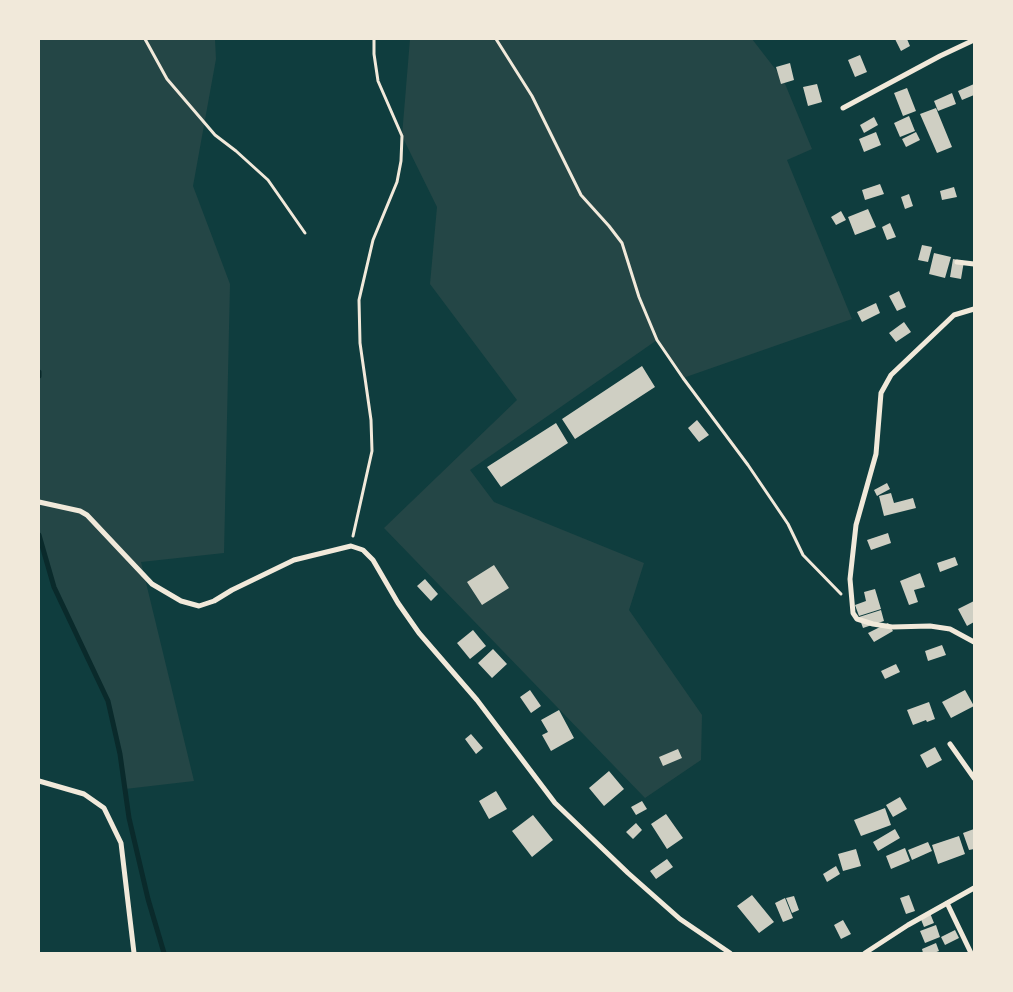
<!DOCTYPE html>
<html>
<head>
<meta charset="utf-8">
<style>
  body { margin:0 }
  #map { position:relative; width:1013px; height:992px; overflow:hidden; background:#0f3d3e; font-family:Figtree,sans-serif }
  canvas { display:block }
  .frame { position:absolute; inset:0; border:40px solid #f1e9da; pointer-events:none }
</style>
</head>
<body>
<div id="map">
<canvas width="1013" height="992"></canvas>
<div class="frame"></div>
</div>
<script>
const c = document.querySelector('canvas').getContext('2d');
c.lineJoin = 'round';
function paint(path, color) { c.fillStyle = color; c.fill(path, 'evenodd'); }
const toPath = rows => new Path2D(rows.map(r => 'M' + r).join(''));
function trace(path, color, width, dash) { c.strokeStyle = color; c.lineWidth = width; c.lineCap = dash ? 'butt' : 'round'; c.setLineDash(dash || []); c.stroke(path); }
paint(toPath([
  [39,39,215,39,216,59,193,186,230,284,224,553,141,562,194,781,125,789,120,754,108,701,54,587,39,535],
  [410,39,752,39,783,79,812,149,787,160,852,319,683,378,657,340,470,470,494,502,644,563,629,610,702,715,701,760,645,798,384,528,517,400,430,284,437,207,402,136]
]), '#244646');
trace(toPath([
  [39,372,39,376],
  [39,535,54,587,108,701,120,754,129,818,148,899,164,953]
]), '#0a2a2b', 5);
paint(toPath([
  [895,39,907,39,910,46,901,51],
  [860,55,867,72,855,77,848,60],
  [790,63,794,80,781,84,776,67],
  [817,84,822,102,808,106,803,87],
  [974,84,974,95,962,100,958,91],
  [907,88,916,111,903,116,894,93],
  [952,93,956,104,938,111,934,101],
  [936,108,952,147,937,153,920,114],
  [909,116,915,131,900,137,894,123],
  [874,117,878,125,864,133,860,125],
  [876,132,881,145,864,152,859,139],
  [916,132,920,140,906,147,902,139],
  [880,184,884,194,865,200,862,190],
  [954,187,957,197,942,200,940,191],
  [909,194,913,206,905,209,901,197],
  [868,209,876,227,855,235,848,217],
  [841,211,846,220,836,225,831,217],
  [890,223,896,237,887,240,882,227],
  [922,245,932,247,928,262,918,260],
  [934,253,951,257,945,278,929,274],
  [953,259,964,261,961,279,950,277],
  [899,291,906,307,897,311,889,296],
  [876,303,880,313,862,322,857,312],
  [904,322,911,332,896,342,889,333],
  [642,366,655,387,575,439,562,419],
  [697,420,709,435,699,442,688,428],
  [556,423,568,443,501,487,487,467],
  [887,483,890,489,877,496,874,490],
  [891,493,894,503,913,498,916,508,884,516,879,496],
  [888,533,891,543,871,550,867,540],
  [955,557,958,565,940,572,937,563],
  [494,565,509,588,482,605,467,582],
  [920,573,925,587,914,590,918,602,909,605,900,581],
  [425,579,438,594,431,601,417,586],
  [875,589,881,609,859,616,855,605,866,601,864,592],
  [974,601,974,622,967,626,958,609],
  [881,610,884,621,863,628,859,617],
  [888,623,893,631,874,642,868,633],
  [473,630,486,646,470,659,457,643],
  [942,645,946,655,928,661,925,651],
  [493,649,507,664,492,678,478,663],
  [896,664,900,672,885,679,881,671],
  [530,690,541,706,531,713,520,697],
  [965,690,974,706,951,718,942,702],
  [929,702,935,719,927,722,926,720,913,725,907,710],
  [559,710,574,738,551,751,542,735,548,732,541,720],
  [471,734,483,748,476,754,465,739],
  [935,747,942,760,927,768,920,755],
  [678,749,682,758,663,766,659,757],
  [609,771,624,789,604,806,589,788],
  [496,791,507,809,489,819,479,801],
  [900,797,907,809,893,817,886,805],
  [642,801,647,809,636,815,631,807],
  [885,808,891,825,861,836,854,820],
  [666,814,683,838,667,849,651,824],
  [533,815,553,840,532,857,512,831],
  [636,823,642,830,633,839,626,832],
  [895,829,900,838,878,851,873,842],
  [974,829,974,849,969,850,963,833],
  [959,836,965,854,938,864,932,845],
  [928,842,932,851,912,860,908,850],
  [905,848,910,861,891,869,886,856],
  [856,849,861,866,843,871,838,854],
  [667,859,673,867,656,879,650,871],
  [836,866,840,874,827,882,823,874],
  [752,895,774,922,759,933,737,906],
  [909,895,915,911,906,914,900,898],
  [794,896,799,910,792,913,786,898],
  [785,898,793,918,783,922,775,903],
  [930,913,934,923,924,927,920,917],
  [843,920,851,934,841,939,834,925],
  [936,925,940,937,925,943,920,931],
  [955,930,959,938,945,945,941,937],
  [936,943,939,951,934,953,923,953,922,949]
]), '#cfcfc3');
trace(toPath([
  [145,39,167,79,215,135,236,151,268,180,305,233],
  [496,39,532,96,581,195,609,226,622,243,639,297,657,340,683,378,748,465,788,524,803,555,841,594],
  [353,536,372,451,371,420,360,343,359,300,373,240,397,182,401,161,402,136,378,81,374,54,374,39]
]), '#f1e9da', 3);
trace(toPath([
  [843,108,940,56,974,40],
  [957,262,974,264],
  [974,309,954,315,891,375,881,393,876,454,856,525,850,579,853,613,857,619,873,624,892,627,930,626,950,629,974,642],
  [39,502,80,511,87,515,152,584,181,601,199,606,214,601,232,590,294,560,351,546,363,550,373,560,398,603,419,633,477,700,555,803,628,873,680,919,730,953],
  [950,744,974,778],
  [39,781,84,794,104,808,121,843,134,953],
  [947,903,971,953],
  [865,953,908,925,974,888]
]), '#f1e9da', 5);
</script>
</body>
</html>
